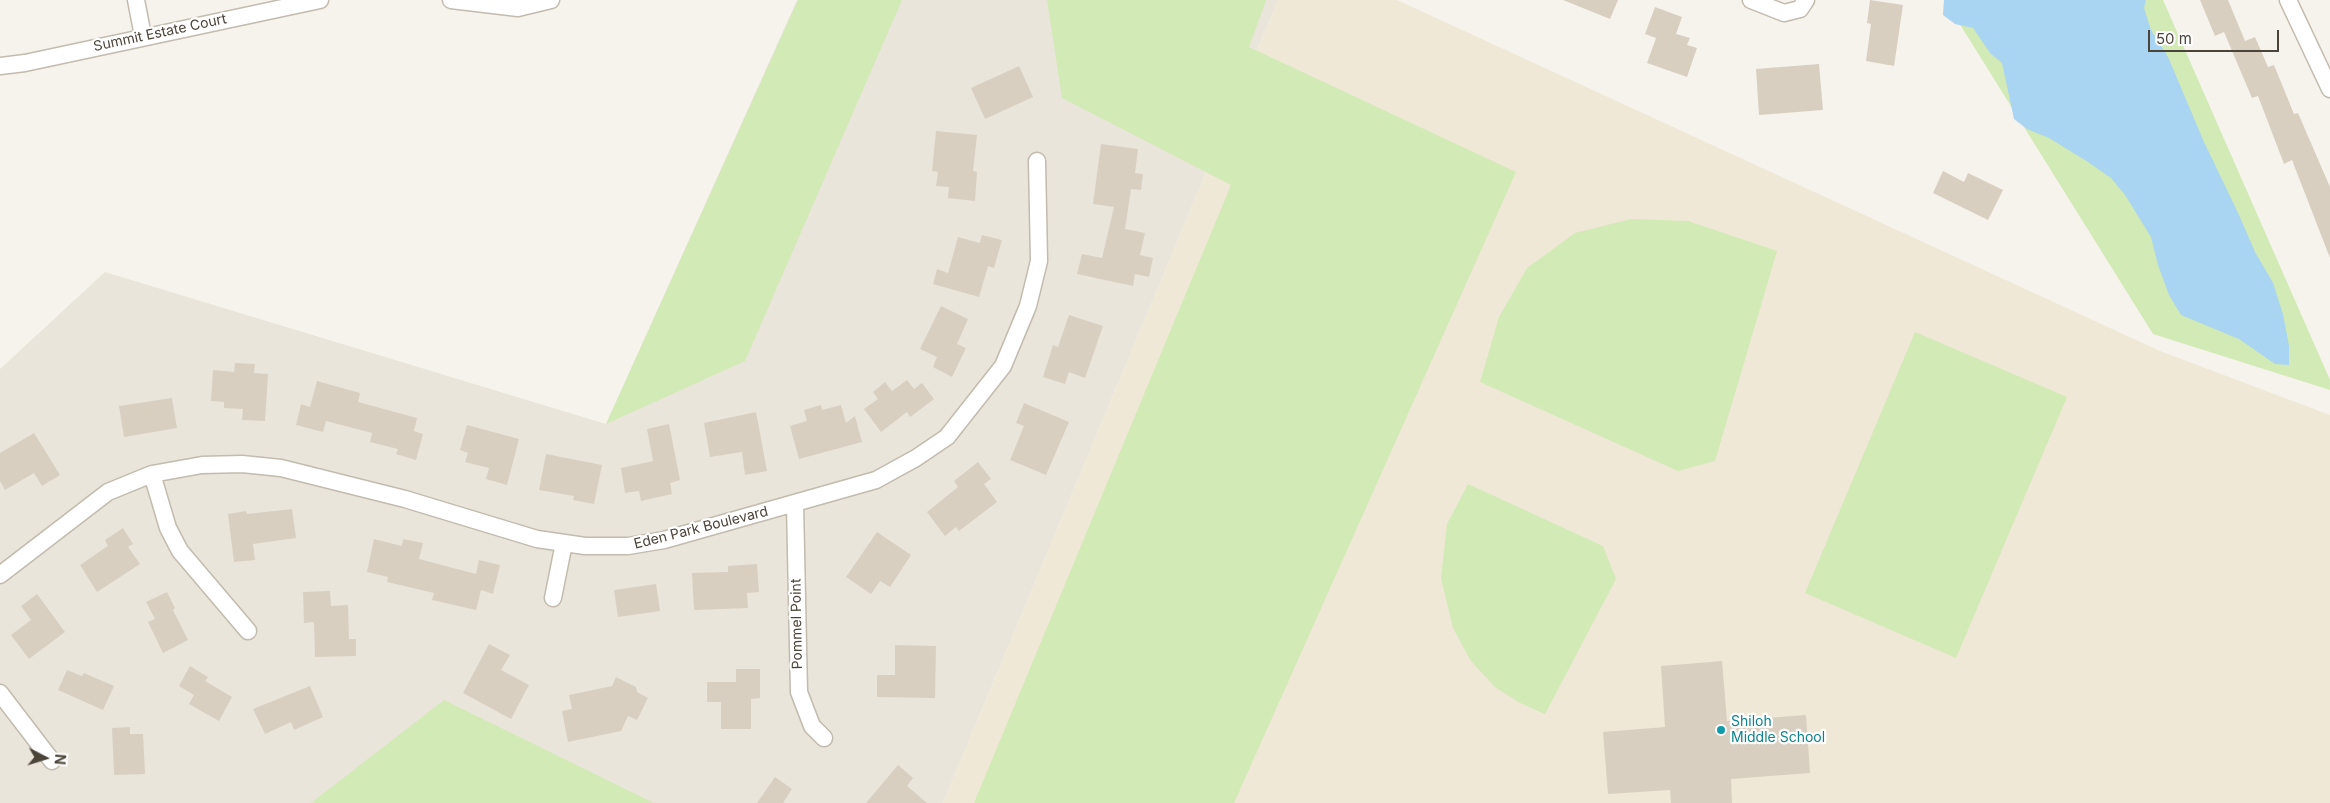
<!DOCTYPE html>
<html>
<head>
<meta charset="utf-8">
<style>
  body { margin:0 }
  #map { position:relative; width:2330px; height:803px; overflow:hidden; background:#f6f3ec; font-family:Inter,sans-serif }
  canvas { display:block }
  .north { position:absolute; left:20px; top:733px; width:50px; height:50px; -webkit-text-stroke:4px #fff; paint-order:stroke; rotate:95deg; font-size:14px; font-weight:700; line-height:20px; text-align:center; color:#4b4439 }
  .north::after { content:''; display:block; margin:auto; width:18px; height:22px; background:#4b4439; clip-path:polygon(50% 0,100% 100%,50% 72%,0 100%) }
  .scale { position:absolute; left:2148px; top:30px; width:131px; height:22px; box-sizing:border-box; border:2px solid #4b4439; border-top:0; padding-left:6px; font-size:15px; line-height:18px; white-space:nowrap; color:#4b4439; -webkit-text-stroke:4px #fff; paint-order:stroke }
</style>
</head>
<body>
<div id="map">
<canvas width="2330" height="803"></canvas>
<div class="north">N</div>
<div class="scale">50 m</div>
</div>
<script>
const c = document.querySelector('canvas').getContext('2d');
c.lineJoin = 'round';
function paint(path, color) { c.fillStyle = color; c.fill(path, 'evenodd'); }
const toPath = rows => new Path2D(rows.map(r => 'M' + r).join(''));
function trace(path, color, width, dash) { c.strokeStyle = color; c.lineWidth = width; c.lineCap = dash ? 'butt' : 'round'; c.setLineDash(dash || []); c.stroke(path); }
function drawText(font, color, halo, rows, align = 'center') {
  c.font = font + ' Inter,sans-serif'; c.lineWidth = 4.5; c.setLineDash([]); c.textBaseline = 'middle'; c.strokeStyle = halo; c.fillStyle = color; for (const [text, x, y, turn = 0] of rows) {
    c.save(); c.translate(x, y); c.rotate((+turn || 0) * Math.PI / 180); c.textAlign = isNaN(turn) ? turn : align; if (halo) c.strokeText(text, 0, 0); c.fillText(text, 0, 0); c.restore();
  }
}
paint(toPath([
  [797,0,1278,0,943,803,0,803,0,369,105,272,606,424]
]), '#eae5da');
paint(toPath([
  [1278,0,1397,0,2160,351,2330,415,2330,803,943,803]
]), '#efe8d6');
paint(toPath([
  [798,0,902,0,745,361,606,424],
  [1047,0,1266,0,1249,47,1516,172,1234,803,974,803,1231,185,1062,98],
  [1954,0,2163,0,2330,380,2330,390,2153,334,1951,10],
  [1631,219,1688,221,1777,251,1715,461,1678,471,1480,382,1499,317,1527,268,1575,233],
  [1915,332,2067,397,1956,658,1805,593],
  [1468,484,1603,546,1616,579,1545,714,1520,703,1495,687,1471,661,1453,628,1441,578,1447,524],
  [444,700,654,803,311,803]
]), '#d2eab5');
paint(toPath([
  [1944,0,2146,0,2144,8,2151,30,2168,57,2204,142,2239,215,2255,252,2273,283,2283,314,2289,346,2289,365,2275,364,2239,339,2181,315,2169,295,2158,265,2151,237,2125,195,2111,178,2088,162,2049,138,2027,129,2014,119,2002,63,1990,53,1973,28,1955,24,1943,15]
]), '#a9d4f2');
paint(toPath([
  [1563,0,1618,0,1610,19],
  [1870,0,1903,5,1894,66,1866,61,1871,24,1867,23],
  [2200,0,2228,0,2245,41,2255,37,2268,67,2274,65,2294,114,2298,113,2330,187,2330,258,2292,160,2284,164,2258,96,2252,98,2224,32,2215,36],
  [1655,7,1682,17,1676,34,1690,38,1687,45,1697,48,1687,77,1647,63,1656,38,1645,34],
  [1819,64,1823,110,1759,115,1756,69],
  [1019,66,1033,97,985,119,971,88],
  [936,131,977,135,973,171,977,172,975,201,948,198,949,187,936,186,938,172,932,171],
  [1101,144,1138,149,1135,173,1143,174,1141,190,1131,189,1125,229,1145,233,1140,255,1153,258,1149,277,1135,274,1133,286,1077,274,1082,254,1102,258,1114,207,1093,204],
  [1943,171,1964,182,1968,173,2003,190,1988,220,1933,193],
  [982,235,1002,240,994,268,988,266,979,297,933,284,937,269,948,273,958,237,980,243],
  [941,306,968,319,957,344,966,348,952,377,933,367,937,357,920,349],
  [1069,315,1103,326,1085,378,1069,372,1065,384,1043,377,1053,345,1058,347],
  [235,363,255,364,254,373,268,374,265,421,242,420,243,409,224,408,224,402,211,401,213,370,234,372],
  [907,380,914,389,922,383,934,399,910,417,907,412,881,432,864,409,878,399,873,392,885,382,892,391],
  [317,381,360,393,358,402,417,418,414,431,423,434,416,460,396,454,398,449,370,442,372,433,326,421,323,432,296,425,301,404,310,407],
  [172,398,177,428,124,437,119,406],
  [1024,403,1069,422,1046,475,1010,460,1024,426,1016,423],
  [821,405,822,410,841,405,846,423,855,416,862,442,799,459,790,426,807,421,804,410],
  [756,412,767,471,745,475,742,452,710,457,704,423],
  [669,424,680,480,670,483,672,494,641,501,639,491,625,493,621,468,653,461,647,429],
  [467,425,519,439,507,485,486,479,489,468,465,462,468,453,460,450],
  [34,433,60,475,42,486,34,473,5,490,0,481,0,453],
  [546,454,602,465,594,504,573,500,574,496,539,490],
  [978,462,991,479,984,484,997,502,959,531,956,527,945,536,927,512,958,487,954,481],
  [292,509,296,538,253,544,255,560,234,562,228,514,246,511,247,514],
  [123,528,133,544,128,547,140,564,97,592,80,565,108,546,105,540],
  [877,532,911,555,890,587,880,581,871,594,846,577],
  [374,539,402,546,403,539,423,543,419,559,476,574,479,560,500,565,493,594,481,590,476,610,432,600,434,593,387,582,388,577,367,572],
  [757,564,759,592,747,593,748,608,694,610,692,573,728,572,728,566],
  [656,584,660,611,618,617,614,590],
  [330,591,331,606,348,605,349,639,356,639,356,656,315,657,314,622,304,623,303,592],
  [167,592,175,608,173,610,188,640,163,653,148,622,155,619,146,602],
  [37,594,65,632,29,659,11,635,31,620,21,606],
  [489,644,510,655,501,670,529,685,511,719,463,693],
  [895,645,936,646,935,698,877,697,877,675,895,675],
  [1722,661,1727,721,1806,715,1810,773,1731,779,1732,803,1671,803,1670,790,1608,794,1603,732,1665,727,1661,666],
  [190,666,208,677,205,681,232,697,219,721,189,704,194,695,179,686],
  [736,669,760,669,760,698,751,699,751,729,721,729,721,702,707,702,707,682,736,682],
  [67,670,82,676,84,673,114,686,103,710,58,690],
  [616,677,636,687,637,692,648,698,637,720,628,716,621,731,568,742,562,711,572,709,569,695,612,686],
  [310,686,323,717,294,730,291,722,265,734,253,709],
  [130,727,130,734,143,734,145,774,114,775,112,728],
  [898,765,913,778,907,786,927,803,866,803],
  [775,777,792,789,783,803,757,803]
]), '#d8cfc1');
const street = toPath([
  [136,0,143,36],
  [451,0,518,8,551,0],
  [1751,0,1784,13,1800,9,1806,0],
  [2288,0,2330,89],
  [0,66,25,63,320,0],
  [152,474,168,528,180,551,248,631],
  [795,504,799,692,812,726,824,738],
  [0,575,108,492,152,474,202,465,242,464,281,468,405,499,537,539,585,546,628,546,664,540,876,480,916,458,947,437,1003,366,1028,306,1039,261,1037,161],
  [553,598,564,543],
  [0,693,52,761]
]);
trace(street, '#c2bbae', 19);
trace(street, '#fff', 16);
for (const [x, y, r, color] of [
  [1721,730,5,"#0f9aa8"]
]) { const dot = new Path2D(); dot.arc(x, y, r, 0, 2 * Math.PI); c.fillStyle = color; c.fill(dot); trace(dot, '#fff', 2); }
drawText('14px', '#4b4439', '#fff', [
  ["Summit Estate Court",160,33,-12],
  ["Eden Park Boulevard",701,528,-14],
  ["Pommel Point",797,624,-91]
]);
drawText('14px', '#0d838f', '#fff', [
  ["Shiloh",1731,722],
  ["Middle School",1731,738]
], 'left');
</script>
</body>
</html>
